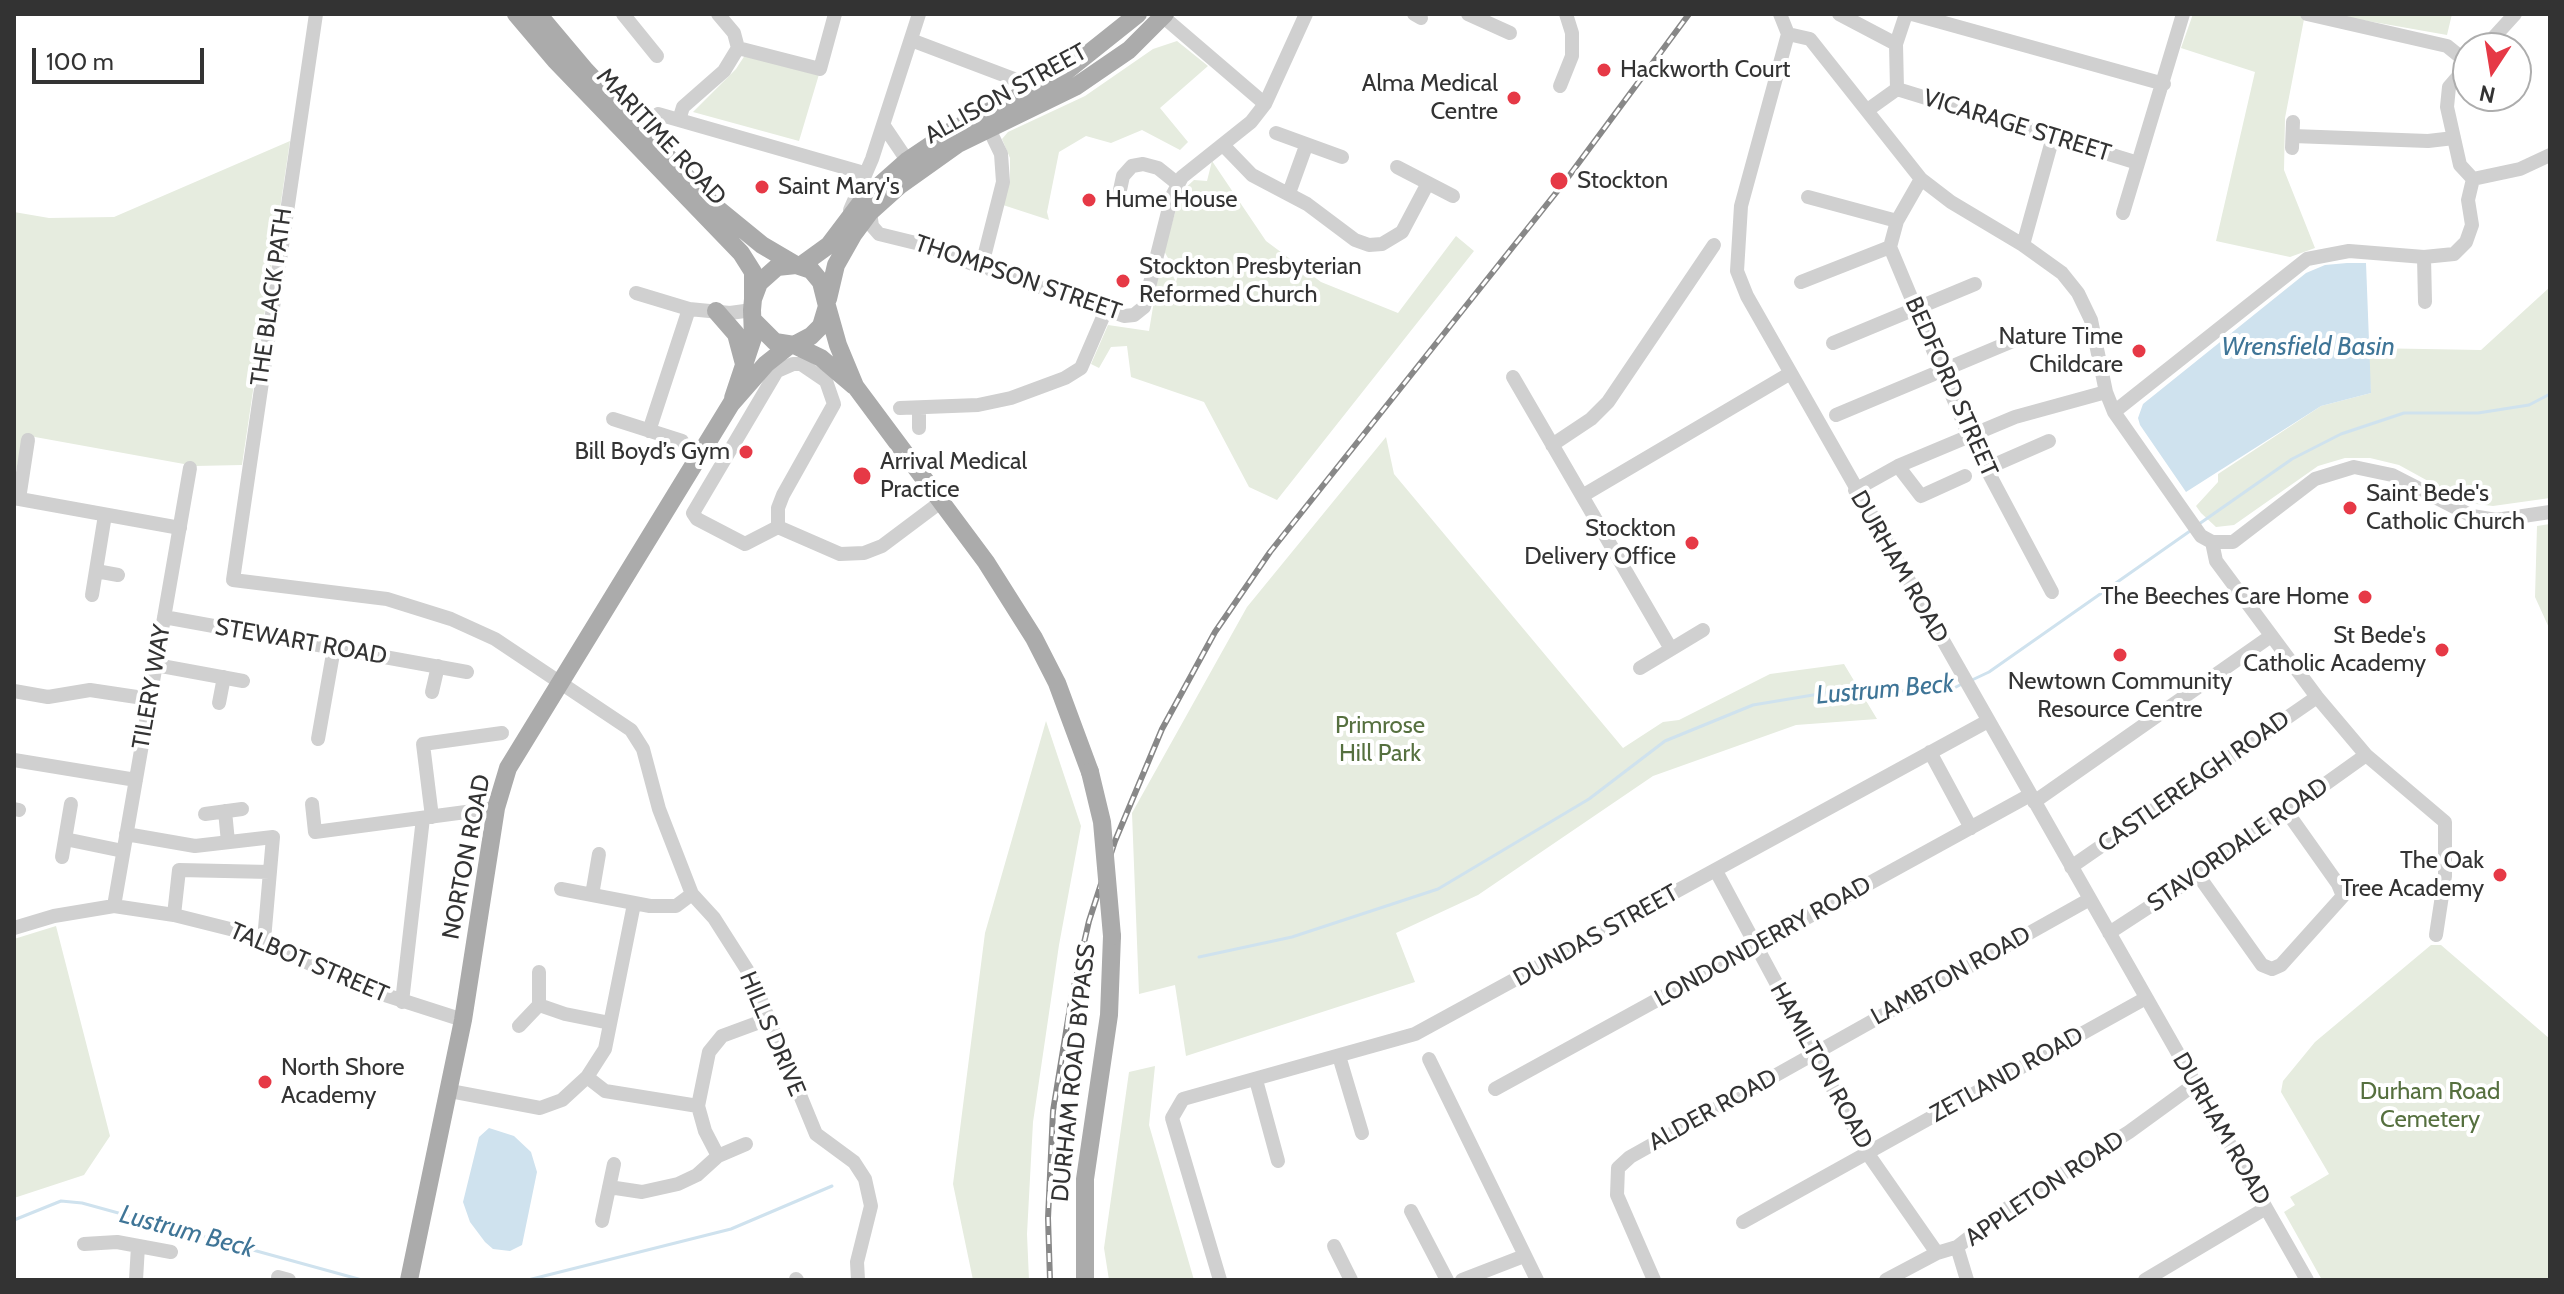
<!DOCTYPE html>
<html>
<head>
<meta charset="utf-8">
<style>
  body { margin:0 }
  #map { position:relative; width:2564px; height:1294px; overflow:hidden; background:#fff; font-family:Cabin,sans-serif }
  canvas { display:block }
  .frame { position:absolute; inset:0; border:16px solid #333; pointer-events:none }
  .north { position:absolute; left:2452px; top:32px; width:80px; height:80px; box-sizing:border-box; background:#fff; border:2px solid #adadad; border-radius:50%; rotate:192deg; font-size:22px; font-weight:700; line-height:32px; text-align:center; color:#333 }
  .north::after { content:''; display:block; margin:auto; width:28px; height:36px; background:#e63946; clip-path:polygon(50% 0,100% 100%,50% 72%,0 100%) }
  .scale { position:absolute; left:32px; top:48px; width:172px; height:36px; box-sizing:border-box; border:4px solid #333; border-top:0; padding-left:10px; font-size:24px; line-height:28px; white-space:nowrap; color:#333; -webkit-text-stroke:6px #fff; paint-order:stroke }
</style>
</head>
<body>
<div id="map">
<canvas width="2564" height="1294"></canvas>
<div class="frame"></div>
<div class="north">N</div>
<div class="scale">100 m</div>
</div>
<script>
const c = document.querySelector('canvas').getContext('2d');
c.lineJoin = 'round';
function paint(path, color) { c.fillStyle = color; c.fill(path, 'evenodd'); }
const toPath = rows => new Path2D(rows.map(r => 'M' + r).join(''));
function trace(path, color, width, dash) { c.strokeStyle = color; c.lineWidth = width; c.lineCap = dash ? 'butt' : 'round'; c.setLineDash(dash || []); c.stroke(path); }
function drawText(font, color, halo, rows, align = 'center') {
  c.font = font + ' Cabin,sans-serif'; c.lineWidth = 8; c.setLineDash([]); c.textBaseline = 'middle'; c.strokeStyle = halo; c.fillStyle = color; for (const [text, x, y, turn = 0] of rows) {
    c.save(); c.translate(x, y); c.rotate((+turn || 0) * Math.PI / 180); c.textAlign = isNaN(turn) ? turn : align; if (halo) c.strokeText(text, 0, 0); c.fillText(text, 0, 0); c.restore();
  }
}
paint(toPath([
  [2193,14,2305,14,2285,118,2284,170,2315,248,2290,257,2216,241,2255,72,2181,48],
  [2328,14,2452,14,2447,35],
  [1177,41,1208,66,1160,108,1188,142,1180,150,1142,130,1111,143,1086,136,1059,152,1047,212,1049,220,1003,205,1010,180,1010,158,1002,139,1008,132,1085,96,1153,49],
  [747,52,820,71,799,141,693,112,736,69],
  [290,141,242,465,195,466,24,435,14,480,14,212,49,218,114,217],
  [1212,161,1266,241,1321,282,1398,313,1456,236,1474,251,1277,500,1249,487,1204,402,1131,377,1127,346,1111,347,1099,368,1091,364,1108,325,1149,331,1158,277,1171,272,1176,282,1181,263,1172,265,1164,251,1181,192,1194,180,1207,181],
  [2550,287,2550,498,2493,506,2468,503,2399,465,2370,458,2345,458,2318,466,2234,525,2216,527,2201,513,2196,506,2218,482,2218,474,2321,406,2371,393,2367,348,2481,350],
  [1386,437,1394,474,1623,748,1663,722,1679,720,1770,674,1844,664,1877,719,1796,725,1653,776,1478,895,1396,933,1415,982,1186,1056,1175,985,1139,994,1132,813,1247,607],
  [2550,524,2549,597,2550,630,2535,597,2537,526],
  [1046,721,1081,826,1059,945,1033,1122,1027,1234,1029,1280,973,1280,953,1184,985,933],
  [56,926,110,1136,84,1175,14,1198,14,939],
  [2431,945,2441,945,2550,1039,2550,1280,2322,1280,2284,1212,2295,1205,2290,1197,2329,1174,2281,1092,2283,1081,2315,1042],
  [1155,1066,1149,1125,1194,1280,1109,1280,1104,1248,1129,1072]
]), '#e6ecdf');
paint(toPath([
  [2347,263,2366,263,2371,393,2321,406,2186,492,2140,425,2138,418,2143,404,2306,273,2325,265],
  [489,1128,514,1136,531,1152,537,1172,522,1245,510,1251,493,1249,485,1242,470,1222,463,1202,479,1137]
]), '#cfe2ee');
trace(toPath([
  [2199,524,2292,459,2341,434,2404,413,2478,413,2529,405,2550,394],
  [1972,680,1989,672,2190,531],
  [1199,957,1292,937,1438,889,1589,799,1665,741,1753,705,1831,692,1950,690,1962,684],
  [14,1220,61,1201,82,1203,362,1280],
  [528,1280,731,1229,832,1186]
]), '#cfe2ee', 3);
trace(toPath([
  [316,14,233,580,387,599,451,619,495,639,631,730,643,749,659,809,692,894,714,918,751,976,816,1134,854,1162,865,1179,871,1206,857,1262,858,1280],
  [623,14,657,56],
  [718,14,734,33,738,48],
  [1160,14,1265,104],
  [1414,14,1421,18],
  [1468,14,1510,33],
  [1780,14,1788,34,1741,206,1737,271,1747,296,2307,1280],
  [1839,14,1896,44],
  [1912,14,2164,84],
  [2307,14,2447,46,2468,63],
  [1788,34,1810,39,1921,179,1951,202,2023,245,2062,273,2078,293,2091,320,2106,392,2114,412,2201,536,2212,542,2233,542,2315,479,2354,467,2392,475,2472,516,2496,520,2550,512],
  [911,40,1014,79],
  [738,48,820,69,835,14],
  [2484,48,2515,14],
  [2468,65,2449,87,2447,107,2460,165,2473,179],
  [1560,86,1572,56,1572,33,1566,14],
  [1897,89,2138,163],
  [1869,109,1897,89,1896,44,1906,14],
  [658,114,864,173],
  [679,120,683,107,724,71,738,48],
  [884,126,913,169],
  [1276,133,1342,157],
  [2293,136,2428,141,2454,138],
  [1223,145,1252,175,1307,204,1355,240,1369,245,1382,244,1402,232,1428,183],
  [2292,148,2293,122],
  [1397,167,1453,196],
  [1921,179,1897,221,1890,247,1969,436,2052,592],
  [2473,179,2520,169,2550,155],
  [1120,190,1123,176,1132,166,1143,164,1158,168,1178,184],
  [1289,193,1306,146],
  [1808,197,1897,221],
  [850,210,872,159,919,14],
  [870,212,872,226,879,234,928,246,975,265,985,263,991,270,1124,316,1134,315,1144,307,1172,196,1182,177,1251,122,1265,104,1306,14],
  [2123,213,2183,14],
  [2023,245,2053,137],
  [2424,257,2425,302],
  [985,263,985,253,1003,182,1001,154,989,129],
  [1801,282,1890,247],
  [636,293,689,309,730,313,752,310],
  [1833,343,1975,284],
  [1513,377,1671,649],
  [900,408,978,405,1011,398,1065,378,1081,368,1106,310],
  [2114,412,2307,259,2349,251,2424,257,2454,254,2466,242,2472,225,2468,200,2473,179],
  [1836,415,2015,340],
  [613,419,682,441],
  [919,428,919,408],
  [649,431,689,309],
  [1552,445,1591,419,1608,402,1714,245],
  [1898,466,1921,496,1965,476],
  [1985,469,2049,441],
  [1855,490,1898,466,2015,417,2106,392],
  [1582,496,1789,374],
  [14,498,180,528],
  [19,499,28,440],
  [778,527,778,508,783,495,834,404,826,381,801,364,793,364,777,371,693,513,697,519,745,544,778,527,840,554,864,553,882,546,942,501],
  [2212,542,2216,561,2317,697,2366,755,2445,822,2445,876,2436,935],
  [96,571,118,575],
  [92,595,105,515],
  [164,617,467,672],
  [156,665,243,681],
  [1640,668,1703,630],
  [14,691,48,697,90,690,150,699],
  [432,692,438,666],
  [219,703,224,677],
  [318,739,334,648],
  [1930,752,1971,828],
  [14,760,136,780],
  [2034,802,2271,636],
  [312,804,315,832,496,808],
  [14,809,19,810],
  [225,811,228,842],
  [205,814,242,809],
  [432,817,423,744,502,733],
  [126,834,195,846,273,837,264,940],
  [65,839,123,851],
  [62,857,71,804],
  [2071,867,2317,697],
  [1716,871,1868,1154,1937,1253],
  [2198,875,2262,965,2272,969,2281,965,2343,896,2338,884,2287,812],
  [561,889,650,906,676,906,692,894],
  [592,895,599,854],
  [114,906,190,468],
  [174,915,179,870,270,872],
  [14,928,54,916,114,906,174,915,246,933,354,985,463,1020],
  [2109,933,2198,875,2366,755],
  [402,1002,423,818],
  [539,1005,565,1014,610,1023],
  [519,1026,539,1005,539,972],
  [1339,1056,1362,1133],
  [1429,1059,1537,1280],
  [587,1077,605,1091,698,1106],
  [1256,1080,1278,1161],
  [1495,1089,2030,795],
  [450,1091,540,1108,562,1100,587,1077,605,1049,634,904],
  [718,1156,705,1131,698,1106,709,1052,722,1036,768,1019],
  [609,1187,642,1192,678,1184,697,1175,718,1156,746,1144],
  [1411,1211,1447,1280],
  [602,1221,614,1164],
  [1743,1222,2146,998],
  [84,1244,117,1242,171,1252],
  [1334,1246,1351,1280],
  [1957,1247,1967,1280],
  [278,1277,289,1280],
  [796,1279,797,1280],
  [136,1280,138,1246],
  [1220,1280,1172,1118,1183,1099,1415,1034,1988,721],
  [1462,1280,1524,1256],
  [1654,1280,1617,1195,1618,1168,1630,1157,2090,899],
  [1886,1280,1937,1253,1957,1247,2003,1211,2129,1132,2195,1084],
  [2145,1280,2266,1208]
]), '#d0d0d0', 14);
trace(toPath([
  [516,14,555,60,741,253,753,272,753,299],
  [538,14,586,71,713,205,762,245,796,265],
  [800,266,829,245,863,200,907,161,953,130,1064,73,1138,14],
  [828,299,836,265,853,235,870,212,899,186,958,144,1075,87,1129,50,1165,14],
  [827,306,838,345,855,386,986,562,1034,638,1057,683,1090,772],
  [716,311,736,334,744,364],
  [794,345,821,358,854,386],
  [733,398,753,338,752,310,753,299,759,283,777,267,796,265,811,270,821,282,827,306,821,326,811,336,794,345,775,342,753,320],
  [409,1280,463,1020,496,808,508,768,731,404,766,364,790,345],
  [1085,1280,1085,1179,1109,1015,1112,936]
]), '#ababab', 18);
const rail = toPath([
  [1050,1280,1048,1218,1053,1111,1072,995,1089,921,1115,841,1162,729,1215,632,1270,552,1563,184,1689,14]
]);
trace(rail, '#888', 6);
trace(rail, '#fff', 3, [9]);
trace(toPath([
  [1090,772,1102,822,1112,936]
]), '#ababab', 18);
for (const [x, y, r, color] of [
  [1604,70,8,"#e63946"],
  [1514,98,8,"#e63946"],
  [1559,181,10,"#e63946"],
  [762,187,8,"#e63946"],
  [1089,200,8,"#e63946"],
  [1123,281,8,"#e63946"],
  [2139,351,8,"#e63946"],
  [746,452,8,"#e63946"],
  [862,476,10,"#e63946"],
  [2350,508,8,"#e63946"],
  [1692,543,8,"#e63946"],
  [2365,597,8,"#e63946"],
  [2442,650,8,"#e63946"],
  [2120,655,8,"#e63946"],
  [2500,875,8,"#e63946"],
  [265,1082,8,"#e63946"]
]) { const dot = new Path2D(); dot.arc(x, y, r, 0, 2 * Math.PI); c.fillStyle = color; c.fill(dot); trace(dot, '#fff', 3); }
drawText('24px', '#333', '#fff', [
  ["Hackworth Court",1620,70],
  ["Alma Medical",1498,84,"right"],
  ["Centre",1498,112,"right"],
  ["Stockton",1577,181],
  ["Saint Mary's",778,187],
  ["Hume House",1105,200],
  ["Stockton Presbyterian",1139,267],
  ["Reformed Church",1139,295],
  ["Nature Time",2123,337,"right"],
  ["Childcare",2123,365,"right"],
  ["Bill Boyd’s Gym",730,452,"right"],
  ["Arrival Medical",880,462],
  ["Practice",880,490],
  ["Saint Bede's",2366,494],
  ["Catholic Church",2366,522],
  ["Stockton",1676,529,"right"],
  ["Delivery Office",1676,557,"right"],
  ["The Beeches Care Home",2349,597,"right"],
  ["St Bede's",2426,636,"right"],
  ["Catholic Academy",2426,664,"right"],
  ["Newtown Community",2120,682,"center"],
  ["Resource Centre",2120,710,"center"],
  ["The Oak",2484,861,"right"],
  ["Tree Academy",2484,889,"right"],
  ["North Shore",281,1068],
  ["Academy",281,1096]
], 'left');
drawText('24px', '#333', '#fff', [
  ["ALLISON STREET",1006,94,-29],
  ["VICARAGE STREET",2017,126,17],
  ["MARITIME ROAD",661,137,47],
  ["THOMPSON STREET",1018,278,19],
  ["THE BLACK PATH",272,297,-82],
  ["BEDFORD STREET",1951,387,66],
  ["DURHAM ROAD",1899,567,60],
  ["STEWART ROAD",301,642,10],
  ["TILERY WAY",152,687,-80],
  ["CASTLEREAGH ROAD",2194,782,-35],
  ["STAVORDALE ROAD",2238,845,-35],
  ["NORTON ROAD",467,857,-79],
  ["DUNDAS STREET",1596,936,-29],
  ["LONDONDERRY ROAD",1763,942,-29],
  ["TALBOT STREET",309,963,23],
  ["LAMBTON ROAD",1951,976,-29],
  ["HILLS DRIVE",772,1034,67],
  ["HAMILTON ROAD",1821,1066,61],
  ["DURHAM ROAD BYPASS",1074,1073,-84],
  ["ZETLAND ROAD",2007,1075,-29],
  ["ALDER ROAD",1713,1110,-29],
  ["DURHAM ROAD",2221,1129,60],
  ["APPLETON ROAD",2045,1189,-34]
]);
drawText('24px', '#56703f', '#fff', [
  ["Primrose",1380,726],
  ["Hill Park",1380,754],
  ["Durham Road",2430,1092],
  ["Cemetery",2430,1120]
]);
drawText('italic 26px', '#3f7597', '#fff', [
  ["Wrensfield Basin",2308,347],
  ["Lustrum Beck",1885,690,-5],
  ["Lustrum Beck",187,1232,15]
]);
</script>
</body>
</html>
